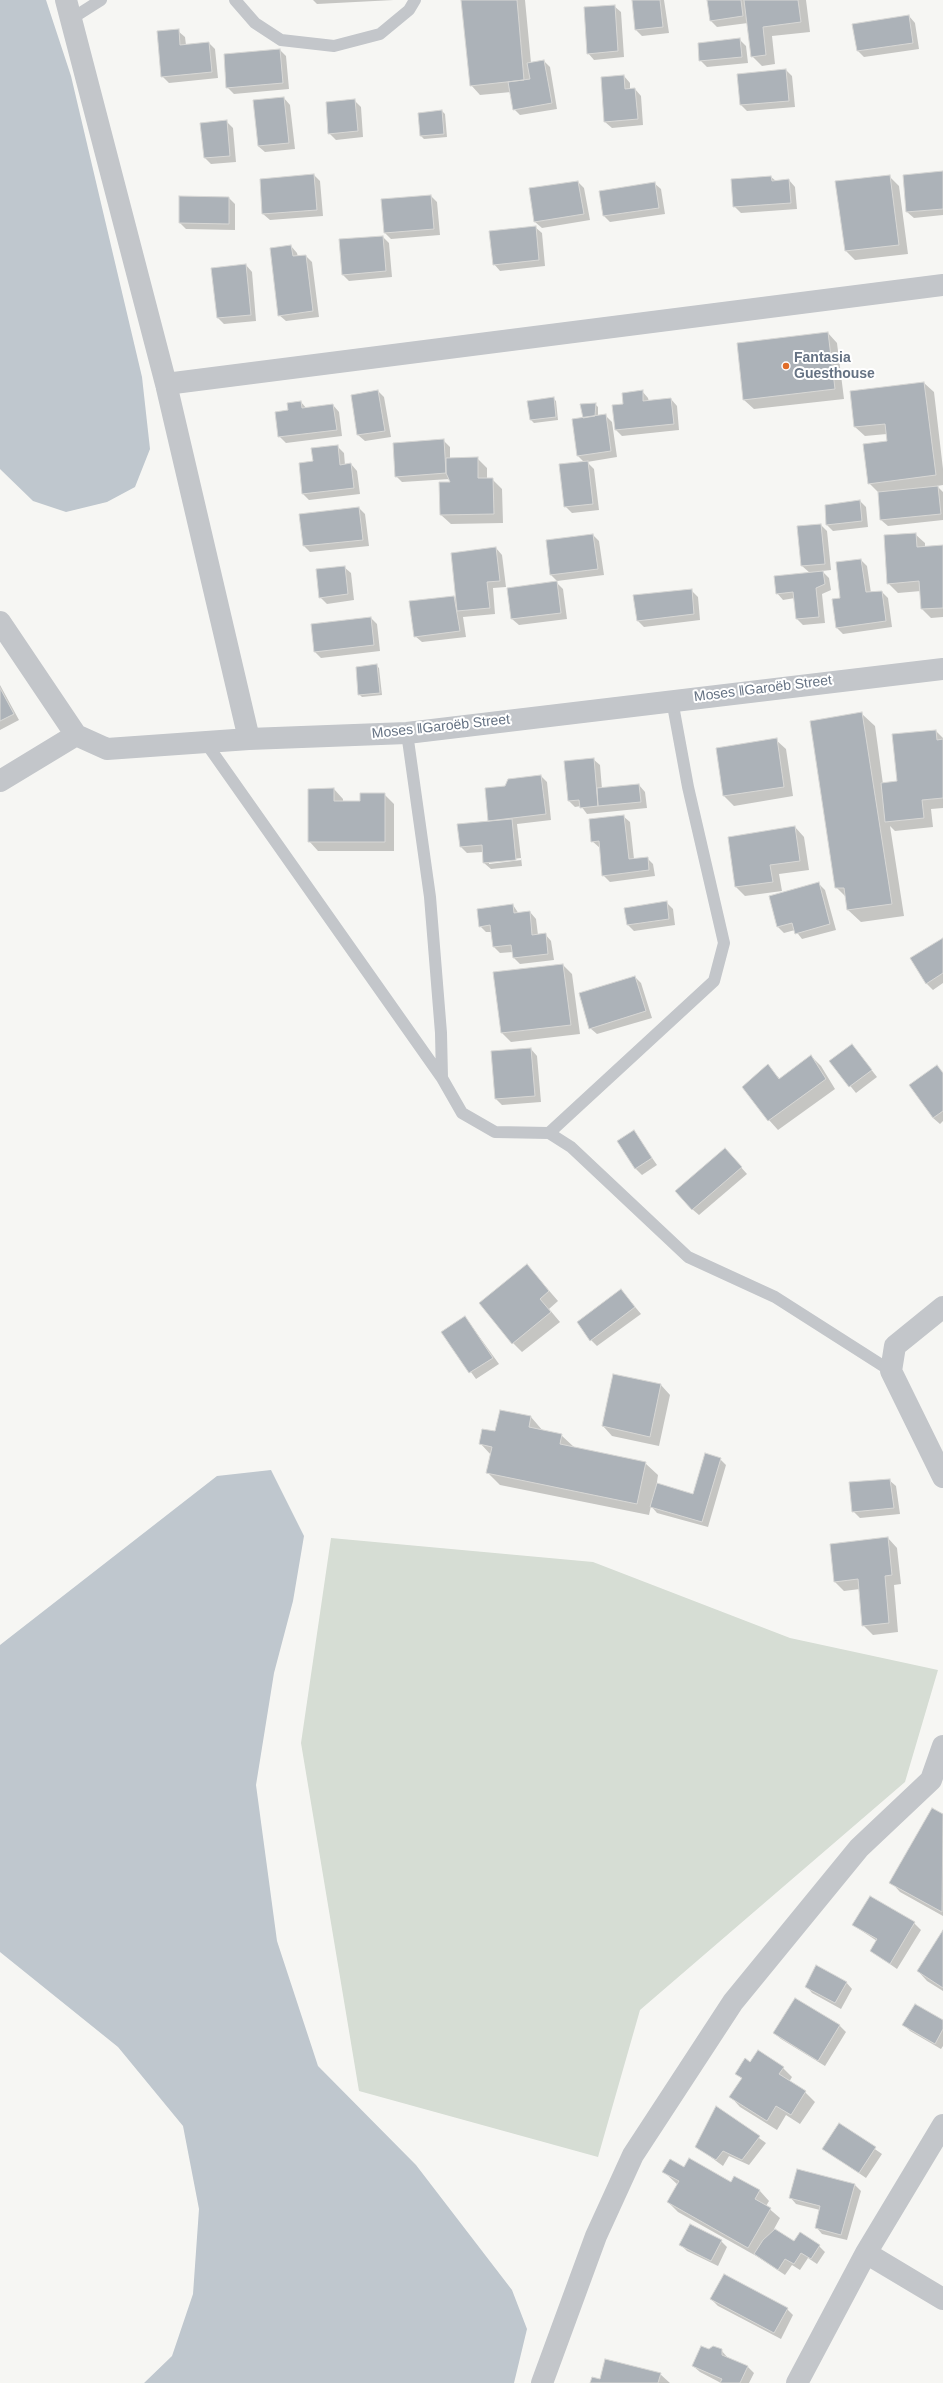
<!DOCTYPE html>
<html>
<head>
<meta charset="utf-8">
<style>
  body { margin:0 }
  canvas { display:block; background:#f6f6f3 }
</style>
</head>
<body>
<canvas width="943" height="2383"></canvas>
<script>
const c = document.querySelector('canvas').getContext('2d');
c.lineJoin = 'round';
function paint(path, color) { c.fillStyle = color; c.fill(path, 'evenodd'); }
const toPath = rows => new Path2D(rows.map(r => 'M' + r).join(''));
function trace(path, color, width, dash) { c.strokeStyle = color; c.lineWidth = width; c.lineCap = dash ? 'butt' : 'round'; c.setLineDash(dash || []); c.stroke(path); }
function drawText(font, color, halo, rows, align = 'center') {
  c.font = font + ' Helvetica,sans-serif'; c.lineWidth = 4; c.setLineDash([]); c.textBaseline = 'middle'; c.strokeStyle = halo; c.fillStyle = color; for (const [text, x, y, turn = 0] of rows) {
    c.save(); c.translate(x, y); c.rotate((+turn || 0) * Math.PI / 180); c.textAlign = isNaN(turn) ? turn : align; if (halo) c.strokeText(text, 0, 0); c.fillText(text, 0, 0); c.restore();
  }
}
paint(toPath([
  [331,1538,593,1562,790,1638,938,1670,905,1782,640,2010,598,2157,359,2091,301,1743]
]), '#d6ddd4');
paint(toPath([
  [0,0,46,0,71,76,142,377,150,449,135,487,107,502,66,512,33,501,0,469],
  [271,1470,304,1536,293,1601,274,1673,256,1785,277,1941,318,2066,416,2165,512,2290,527,2329,514,2383,144,2383,172,2356,193,2294,199,2209,183,2126,118,2047,0,1952,0,1645,217,1476]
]), '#bfc7ce');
paint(toPath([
  [313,0,394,0,317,4],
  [462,0,525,0,531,63,544,61,550,67,557,109,520,115,514,109,511,92,480,95,471,85],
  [633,0,664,0,669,33,642,36,636,30],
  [708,0,806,0,810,32,772,36,775,64,762,66,752,56,748,23,717,27,711,21],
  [614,6,621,12,624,57,594,60,588,53],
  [909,16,915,23,919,49,864,57,857,50],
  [178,31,185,37,186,45,209,43,215,49,218,78,169,83,162,76],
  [739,39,746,46,748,63,707,67,700,60],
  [280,50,286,56,289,89,234,94,227,87],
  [786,70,792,76,795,107,747,111,741,105,738,75],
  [624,76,630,83,630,90,635,89,641,96,643,125,612,128,605,122],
  [284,98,290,105,295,149,265,152,258,146],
  [354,100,361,107,363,137,336,140,329,133],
  [442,111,445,114,447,137,424,139,421,136,419,113],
  [226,121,233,128,236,162,211,164,205,158],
  [943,172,943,215,914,218,907,212,904,176],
  [314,175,320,181,323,216,270,220,263,214],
  [889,176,899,186,908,254,855,260,846,251],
  [771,177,776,181,789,180,795,187,797,209,741,213,734,206],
  [578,182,584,188,590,220,542,228,535,222,530,189],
  [654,183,661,189,665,214,610,222,604,216,600,192],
  [431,196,437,202,440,235,391,239,385,233,382,200],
  [229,198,235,204,235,230,186,229,180,223],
  [535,227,542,233,545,266,500,271,494,264],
  [383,237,389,243,392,277,349,281,342,274],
  [291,246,297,253,298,257,306,256,312,262,319,317,286,321,279,315],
  [246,265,252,272,256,321,224,324,218,318,213,269],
  [828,333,837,343,844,399,754,409,744,400],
  [924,383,934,392,943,469,943,485,937,486,943,492,943,520,888,526,881,520,879,493,869,483,888,442,887,434,865,436,855,427,851,392],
  [378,391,384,397,391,437,365,441,358,435,352,395],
  [642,391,648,398,649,402,671,399,677,406,679,430,622,436,616,430,624,405],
  [553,398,556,401,558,420,534,423,531,420,529,401],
  [301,402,307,409,333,405,339,412,342,436,286,443,279,436],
  [595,404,598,407,598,416,605,415,612,422,617,457,587,462,594,469,599,510,572,513,565,506,585,463,578,456,585,418],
  [443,440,450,447,450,459,477,458,487,468,487,479,492,479,502,489,503,523,451,524,441,515,451,483,450,479,402,482,396,476],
  [337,446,344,453,345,465,351,464,357,471,360,494,309,500,303,494,300,464,314,462],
  [860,501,866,507,868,527,833,531,827,525,826,506],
  [359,508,365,514,369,546,310,552,304,546],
  [821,525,827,531,831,570,822,571,829,578,831,590,822,594,825,623,803,625,797,619,795,598,783,600,777,593,810,573,802,566],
  [915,534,925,543,925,548,943,546,943,617,931,618,922,609,921,591,898,593,888,583],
  [593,535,599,541,604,575,557,581,551,575],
  [496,548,502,555,506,587,493,588,495,614,463,617,466,637,422,642,415,636,454,597,457,599],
  [861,560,867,566,871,593,882,592,888,598,892,627,843,634,837,628,842,599],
  [344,567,351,573,354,600,327,604,320,597],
  [556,582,563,589,567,619,519,625,512,619],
  [691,590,698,597,700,620,644,627,638,621,634,596],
  [371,618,377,624,380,651,321,658,314,651],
  [376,665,379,668,382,695,362,697,359,694],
  [0,685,19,720,0,730],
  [862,714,875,726,883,784,898,782,936,731,943,738,943,808,931,809,933,827,895,831,890,826,904,916,861,922,848,910,846,897,836,887],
  [776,740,786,749,793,796,734,806,724,796,717,749],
  [593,759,600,765,602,789,639,785,645,792,647,808,587,814,581,806,575,807,568,800],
  [541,776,547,782,551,820,517,824,522,866,491,869,484,863,483,852,467,853,461,847,489,822,486,789,506,787],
  [521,858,521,860,489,864,489,862],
  [334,789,343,799,343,802,361,802,384,794,394,804,394,851,318,851,309,841],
  [623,816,630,822,634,859,647,858,653,864,655,876,610,882,603,875,600,848,592,841],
  [795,827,804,837,809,870,779,874,782,891,745,896,736,887],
  [819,884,825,890,836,930,802,939,795,930,784,933,778,927],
  [667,903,673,909,675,925,634,931,628,925],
  [513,905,519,914,530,912,536,919,538,935,545,934,551,941,554,960,520,964,514,958,513,952,500,953,494,947,492,932,486,932,480,926],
  [943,939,943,983,933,990,926,983],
  [563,965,572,974,580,1034,511,1042,502,1033],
  [635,977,641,983,652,1018,597,1034,590,1028],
  [852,1045,877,1077,856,1093,830,1061],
  [531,1049,537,1056,541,1102,502,1105,496,1099],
  [811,1056,821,1066,835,1089,778,1130,769,1120,768,1066,780,1079],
  [937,1067,943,1073,943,1121,940,1124,933,1118],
  [634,1132,657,1165,642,1175,635,1168],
  [731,1156,747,1174,699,1215,692,1209],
  [527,1265,558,1301,549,1309,560,1322,522,1352,513,1343],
  [621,1290,641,1314,597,1346,591,1340],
  [465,1317,499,1364,476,1379,442,1332],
  [661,1385,670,1395,659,1446,612,1436,603,1426],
  [501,1411,531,1417,543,1431,561,1435,574,1447,645,1463,658,1475,656,1489,693,1495,720,1459,726,1465,708,1527,657,1513,651,1506,649,1515,500,1485,487,1472,491,1455,480,1443,496,1433],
  [889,1480,896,1486,900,1514,860,1518,853,1511],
  [888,1538,897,1548,901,1584,894,1585,898,1632,873,1635,863,1625,860,1589,844,1591,834,1581],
  [932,1809,943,1815,943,1916,900,1892,891,1882],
  [870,1897,914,1923,921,1930,897,1969,871,1951,877,1941,853,1925],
  [943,1932,943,1991,927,1981,918,1971],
  [846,1982,852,1989,841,2009,812,1993,806,1986],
  [795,1999,840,2026,846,2032,825,2066,781,2039,774,2033],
  [943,2021,943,2046,941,2049,910,2031,904,2025],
  [751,2064,783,2068,792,2077,789,2082,805,2092,815,2102,800,2124,786,2115,777,2130,740,2107,731,2097,742,2079,736,2073],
  [717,2108,766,2143,749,2165,729,2156,723,2166,697,2147],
  [840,2125,882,2154,866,2178,824,2149],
  [684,2168,731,2184,735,2177,760,2191,769,2201,766,2206,780,2218,774,2229,794,2242,819,2246,825,2252,817,2264,808,2258,800,2270,792,2265,785,2275,758,2257,678,2212,668,2202,678,2185,664,2172],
  [854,2184,861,2191,847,2240,822,2234,816,2227,820,2210,796,2204,790,2197],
  [721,2241,727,2247,718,2266,687,2251,680,2244],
  [711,2299,787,2309,793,2315,781,2339,718,2306],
  [710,2350,721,2350,728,2358,747,2366,754,2373,749,2383,721,2383,700,2372,693,2366],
  [660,2374,670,2383,591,2383]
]), '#0003');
const building = toPath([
  [461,0,517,0,524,80,470,86,461,0],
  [632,0,660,0,663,27,635,30,632,0],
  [707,0,741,0,743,16,710,21,707,0],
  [744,0,798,0,801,22,763,27,766,55,751,57,744,0],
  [615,5,618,51,587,54,584,7,615,5],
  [909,15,913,43,857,51,852,24,909,15],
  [179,29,180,45,209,42,212,72,161,77,157,31,179,29],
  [740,38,742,57,699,61,698,43,740,38],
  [280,49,283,83,226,88,224,54,280,49],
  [544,60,552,103,513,110,508,82,530,79,527,63,544,60],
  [786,69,789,101,740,105,737,74,786,69],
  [624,75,625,89,635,88,638,119,604,122,601,77,624,75],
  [284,97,289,143,258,146,253,100,284,97],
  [355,99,358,131,328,134,326,102,355,99],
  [442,110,444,134,420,136,418,113,442,110],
  [227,120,230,156,204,158,200,123,227,120],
  [943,171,943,209,906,212,903,175,943,171],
  [314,174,317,210,262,214,260,179,314,174],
  [890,175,899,245,845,251,835,181,890,175],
  [771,176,772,181,789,179,791,203,733,207,731,179,771,176],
  [578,181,584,214,534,222,529,188,578,181],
  [655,182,659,208,603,216,599,191,655,182],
  [431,195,434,229,384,233,381,199,431,195],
  [179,196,229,197,229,224,179,223,179,196],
  [536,226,539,260,493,265,489,231,536,226],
  [383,236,386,271,342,275,339,239,383,236],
  [291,245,293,256,306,255,313,311,278,316,270,248,291,245],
  [246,264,251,315,217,318,211,268,246,264],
  [828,332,835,389,743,400,737,343,828,332],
  [924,382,936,475,868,484,863,444,887,441,885,424,854,427,850,391,924,382],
  [378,390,385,431,357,435,351,395,378,390],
  [643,390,643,401,671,398,674,424,615,430,612,405,623,404,622,393,643,390],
  [554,397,556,417,530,420,527,401,554,397],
  [301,401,302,408,333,404,337,430,278,437,275,412,288,410,287,403,301,401],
  [596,403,595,416,583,418,580,404,596,403],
  [606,414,611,451,577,456,572,419,606,414],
  [444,439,446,473,395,477,393,443,444,439],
  [338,445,340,465,351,463,354,488,302,494,299,463,313,461,311,448,338,445],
  [478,457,478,478,493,478,494,514,440,515,439,482,450,482,446,473,446,458,478,457],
  [588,461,593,504,564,507,559,464,588,461],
  [938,486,941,514,880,520,878,492,938,486],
  [860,500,862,521,826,525,825,505,860,500],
  [359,507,363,540,303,546,299,514,359,507],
  [821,524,825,564,801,566,797,526,821,524],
  [916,533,917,547,943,545,943,608,921,609,919,581,887,584,884,535,916,533],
  [593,534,598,569,550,575,546,540,593,534],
  [496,547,500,581,487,582,490,608,457,611,451,553,496,547],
  [861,559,866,592,882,591,886,621,836,628,832,599,840,598,836,562,861,559],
  [345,566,348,594,319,598,316,569,345,566],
  [823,571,825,584,816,588,819,617,796,619,793,592,776,594,774,576,823,571],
  [557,581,561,613,511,619,507,588,557,581],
  [692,589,694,614,637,621,633,595,692,589],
  [454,596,460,631,414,637,409,601,454,596],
  [371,617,374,645,314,652,311,624,371,617],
  [377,664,380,693,358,695,356,667,377,664],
  [0,688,14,714,0,721,0,688],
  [862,712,892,904,847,910,844,888,835,888,810,721,862,712],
  [936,730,937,740,943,739,943,798,922,800,924,818,885,822,881,783,897,781,892,734,936,730],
  [777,738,784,787,723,796,716,748,777,738],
  [594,758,598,806,580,808,579,800,568,801,564,761,594,758],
  [541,775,546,814,488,821,485,788,505,786,508,779,541,775],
  [639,784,641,802,598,806,597,788,639,784],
  [334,788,334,801,360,801,360,793,385,793,385,842,308,842,308,789,334,788],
  [624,815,629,859,648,857,649,870,602,876,599,841,591,842,589,819,624,815],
  [512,819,516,860,483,863,482,845,460,847,457,824,512,819],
  [795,826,800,861,770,865,773,882,735,887,728,837,795,826],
  [819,882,830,924,795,934,792,923,777,927,769,896,819,882],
  [667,901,669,919,627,925,624,908,667,901],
  [513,904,514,913,530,911,532,935,546,933,548,954,513,958,511,945,493,947,490,925,479,927,477,909,513,904],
  [943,938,943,973,926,984,910,958,943,938],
  [563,964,571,1025,501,1033,493,972,563,964],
  [635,976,646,1011,589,1029,579,993,635,976],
  [852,1044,872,1070,849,1087,829,1061,852,1044],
  [531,1048,535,1096,495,1099,491,1051,531,1048],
  [811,1055,826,1079,768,1121,742,1087,768,1064,779,1079,811,1055],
  [937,1065,943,1073,943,1111,933,1118,909,1085,937,1065],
  [634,1130,652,1158,635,1169,617,1141,634,1130],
  [725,1148,742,1167,692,1210,675,1191,725,1148],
  [527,1264,549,1291,540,1299,551,1312,512,1344,479,1303,527,1264],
  [621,1289,635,1307,590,1341,577,1322,621,1289],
  [465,1316,493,1358,469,1373,441,1332,465,1316],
  [613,1374,661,1384,650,1437,602,1426,613,1374],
  [500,1410,531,1416,529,1427,562,1434,560,1444,646,1462,637,1504,486,1473,492,1447,479,1444,482,1429,495,1431,500,1410],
  [705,1453,721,1458,702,1522,650,1507,657,1483,693,1494,705,1453],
  [890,1479,894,1508,852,1512,849,1482,890,1479],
  [888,1537,892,1575,885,1576,889,1623,862,1626,858,1579,834,1582,830,1544,888,1537],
  [932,1808,943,1814,942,1912,889,1883,932,1808],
  [870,1896,915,1922,890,1964,870,1951,877,1939,852,1925,870,1896],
  [943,1930,943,1988,917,1971,943,1930],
  [816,1965,847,1982,835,2003,805,1987,816,1965],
  [795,1998,840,2025,818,2061,773,2033,795,1998],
  [915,2004,943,2020,943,2029,935,2044,902,2025,915,2004],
  [758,2050,784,2067,779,2074,806,2091,791,2115,776,2106,767,2121,729,2097,742,2078,735,2074,745,2058,750,2062,758,2050],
  [716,2106,760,2136,742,2160,723,2151,716,2160,695,2147,716,2106],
  [839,2123,876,2147,859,2173,822,2149,839,2123],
  [689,2158,731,2182,734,2176,760,2190,755,2199,771,2208,748,2248,667,2202,679,2181,662,2172,670,2159,684,2167,689,2158],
  [797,2169,855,2184,841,2235,815,2228,820,2206,789,2198,797,2169],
  [690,2224,722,2240,711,2261,679,2245,690,2224],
  [775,2229,794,2241,800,2232,820,2245,811,2259,801,2253,794,2264,785,2259,778,2270,754,2254,763,2240,775,2229],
  [724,2274,788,2308,774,2333,710,2299,724,2274],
  [701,2346,709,2349,713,2346,722,2349,722,2355,748,2366,740,2383,720,2383,722,2379,692,2366,701,2346],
  [605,2359,661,2373,658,2383,590,2383,592,2377,600,2379,605,2359]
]);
paint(building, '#acb2b8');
trace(building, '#d7d7d5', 1);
trace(toPath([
  [235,0,255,23,281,40,334,46,380,34,409,10,415,0],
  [71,19,101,0],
  [407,733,430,897,441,1033,442,1078,462,1113,495,1132,549,1133,571,1147,688,1257,775,1297,891,1371],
  [206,743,442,1078],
  [549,1133,714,981,724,943,688,787,672,700]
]), '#c3c6ca', 12);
trace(toPath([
  [66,0,166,384,249,739],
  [166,384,943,285],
  [0,622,76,735,107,749,249,739,407,733,943,669],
  [0,781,76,735],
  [943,1307,895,1346,891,1371,943,1477],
  [866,2253,943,2299],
  [542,2383,596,2236,633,2155,733,2002,859,1848,931,1780,943,1746],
  [797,2383,866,2253,943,2125]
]), '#c3c6ca', 22);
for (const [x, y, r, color] of [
  [786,366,4,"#e06c28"]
]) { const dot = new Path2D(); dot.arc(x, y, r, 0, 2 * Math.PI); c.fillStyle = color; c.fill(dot); trace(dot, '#fff', 1.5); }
drawText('bold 14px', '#657283', '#fff', [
  ["Fantasia",794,358],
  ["Guesthouse",794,374]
], 'left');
drawText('14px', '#657283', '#fff', [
  ["Moses ǁGaroëb Street",763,689,-7],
  ["Moses ǁGaroëb Street",441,727,-6]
]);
</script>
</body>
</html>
